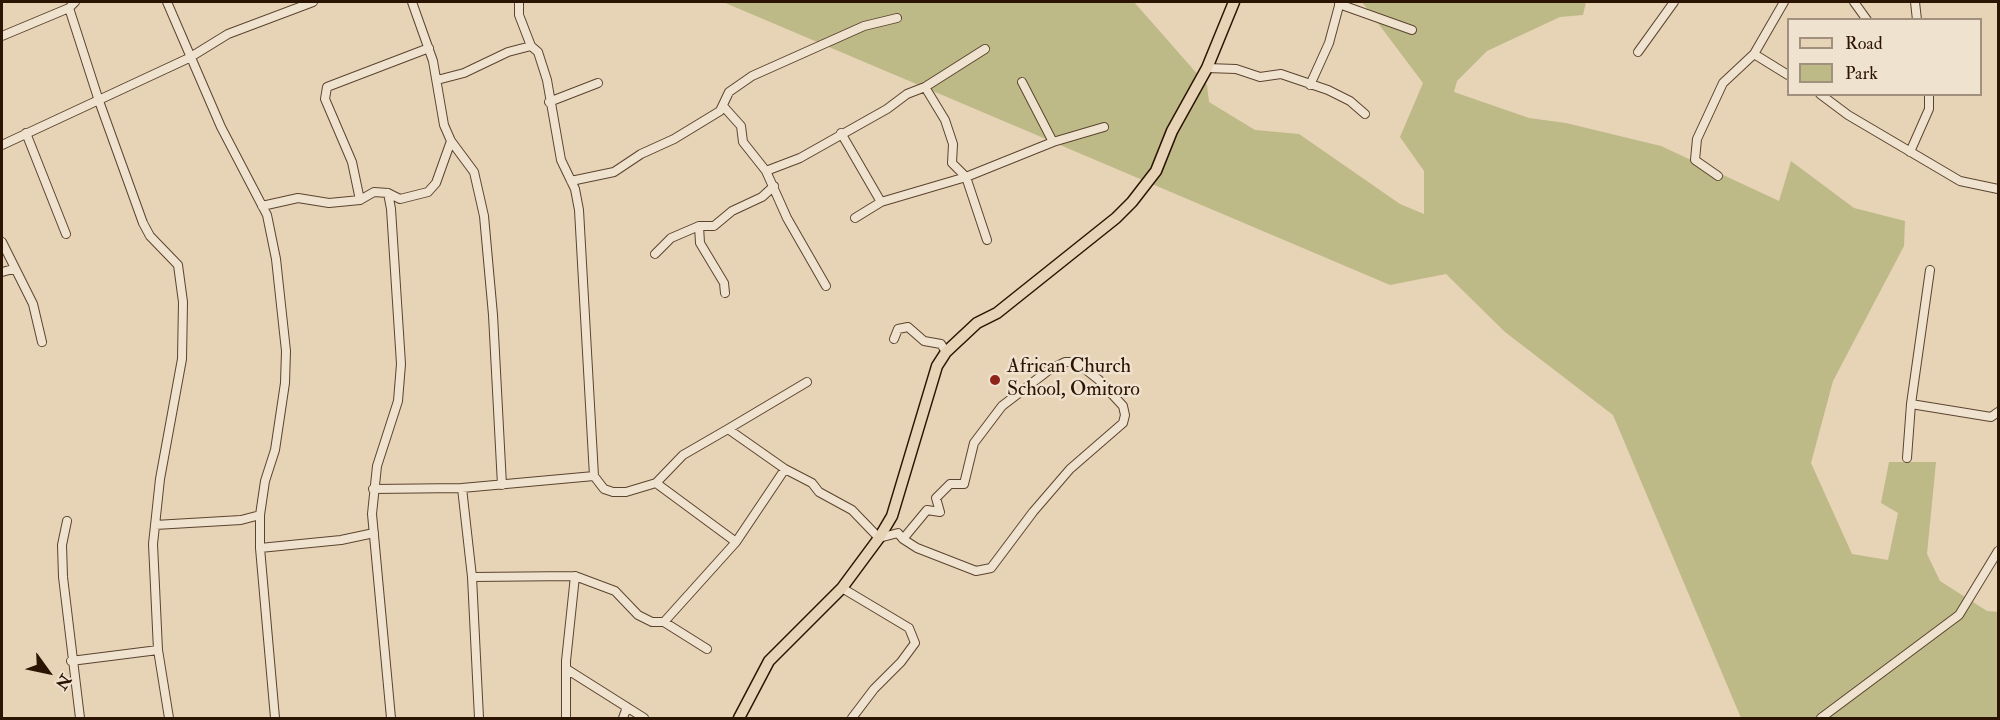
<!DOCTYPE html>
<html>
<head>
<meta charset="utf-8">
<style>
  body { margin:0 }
  #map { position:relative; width:2000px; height:720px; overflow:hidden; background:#e7d3b5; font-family:"IM FELL Double Pica",serif }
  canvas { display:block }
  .frame { position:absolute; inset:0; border:3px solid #2c1402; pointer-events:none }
  .legend { position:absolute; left:1787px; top:18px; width:195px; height:78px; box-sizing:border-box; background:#efe2cf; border:2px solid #a1907d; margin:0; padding:8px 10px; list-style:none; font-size:18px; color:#2c1402 }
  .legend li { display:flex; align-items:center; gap:12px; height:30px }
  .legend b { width:30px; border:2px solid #a1907d }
  .north { position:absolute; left:18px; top:642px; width:60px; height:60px; -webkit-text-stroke:4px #efe2cf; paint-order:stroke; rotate:123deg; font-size:16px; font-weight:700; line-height:24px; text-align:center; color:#2c1402 }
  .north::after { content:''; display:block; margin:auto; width:21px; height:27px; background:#2c1402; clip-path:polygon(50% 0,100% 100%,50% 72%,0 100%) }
</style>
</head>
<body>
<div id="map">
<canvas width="2000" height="720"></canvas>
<div class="frame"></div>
<ul class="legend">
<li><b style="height:8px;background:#e7d3b5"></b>Road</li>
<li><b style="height:16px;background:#bdba88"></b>Park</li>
</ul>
<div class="north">N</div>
</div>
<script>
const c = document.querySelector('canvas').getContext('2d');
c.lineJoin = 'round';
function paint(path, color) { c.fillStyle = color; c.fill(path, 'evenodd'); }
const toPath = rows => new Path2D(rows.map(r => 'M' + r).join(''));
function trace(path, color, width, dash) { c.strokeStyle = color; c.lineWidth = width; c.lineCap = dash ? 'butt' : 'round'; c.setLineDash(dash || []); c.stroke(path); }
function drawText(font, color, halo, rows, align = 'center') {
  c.font = font + ' "IM FELL Double Pica",serif'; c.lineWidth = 5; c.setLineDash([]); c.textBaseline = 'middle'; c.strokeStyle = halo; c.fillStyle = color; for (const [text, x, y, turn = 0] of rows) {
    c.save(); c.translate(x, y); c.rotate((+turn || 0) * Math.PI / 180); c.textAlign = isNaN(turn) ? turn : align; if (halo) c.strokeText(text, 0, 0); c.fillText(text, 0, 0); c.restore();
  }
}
paint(toPath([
  [723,2,1134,2,1207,85,1209,102,1255,130,1299,134,1400,204,1424,214,1424,171,1400,137,1423,83,1362,2,1586,2,1583,15,1560,17,1487,51,1457,81,1454,92,1529,118,1566,123,1661,146,1779,201,1791,161,1854,208,1905,221,1904,246,1833,381,1811,463,1852,554,1888,560,1898,513,1881,503,1889,462,1936,462,1927,554,1940,581,1987,611,1998,612,1998,718,1741,718,1613,415,1505,332,1446,274,1390,285]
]), '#bdba88');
const minor = toPath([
  [167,2,221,127,267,215,276,259,286,351,285,383,275,450,265,481,260,515,260,548,275,718],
  [412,2,433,61,444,125,451,141,474,172,484,216,493,315,502,485],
  [519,2,519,15,531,46,538,52,547,80,561,160,575,189,579,210,594,476],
  [1784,2,1754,54,1788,75],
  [1854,2,1867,20],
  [1915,2,1917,20],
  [1339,4,1412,30],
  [69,8,99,101,143,223,150,236,178,265,183,302,182,359,160,479,153,544,158,650,169,718],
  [2,36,69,8,75,2],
  [1638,52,1674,2],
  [1207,68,1236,69,1260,77,1281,74,1328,90,1350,101,1365,114],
  [437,80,464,73,508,52,531,46],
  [1022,82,1053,142],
  [1310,85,1329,43,1340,2],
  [925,87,945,120,953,144,952,163,966,177,987,240],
  [1820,94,1848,115,1960,181,1998,189],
  [549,102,598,83],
  [723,106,741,126,743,142,766,171,787,218,826,286],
  [26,133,66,234],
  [841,133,881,202],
  [2,145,189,58,228,34,313,2],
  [1910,152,1929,109,1929,94],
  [766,171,800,158,887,109,907,94,925,87,985,49],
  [1718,176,1695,160,1697,139,1723,83,1754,54],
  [571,181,614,172,641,154,674,139,720,111,729,92,752,76,864,26,897,18],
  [388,193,400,199,428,192,436,183,451,141],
  [360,200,352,162,325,99,327,87,429,48],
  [262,206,298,198,329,203,360,200,374,192,388,193,391,209,401,364,398,401,377,466,372,514,391,718],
  [855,218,881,202,966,177,1053,142,1104,127],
  [699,226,700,243,724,283,725,293],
  [2,242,33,304,42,342],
  [655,254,671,238,699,226,714,226,732,211,762,197,774,186],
  [2,272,13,269],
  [894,339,898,329,908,327,924,341,941,344,946,352],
  [1911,404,1991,417,1998,412],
  [728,429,807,382],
  [1907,458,1911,404,1930,270],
  [656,483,736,542],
  [462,488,472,577,479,718],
  [373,489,462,488,594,476,604,489,613,492,626,492,656,483,683,455,728,429,785,469,812,483,819,492,852,510,879,538,898,533,903,539,917,548,976,571,991,568,1033,512,1070,469,1123,423,1125,415,1123,406,1099,380,1076,362,1065,362,1049,370,1002,406,974,443,964,484,950,484,936,498,940,512,927,510,903,539],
  [67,521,62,545,63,577,80,718],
  [155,525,241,520,260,515],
  [260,548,341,540,374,533],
  [472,577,575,576,615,591,638,615,652,622,664,622,707,649],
  [842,588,909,628,915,643,901,662,874,689,852,718],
  [664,622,736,542,785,469],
  [71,661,158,650],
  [568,670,644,718],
  [566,718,566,661,575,576],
  [623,718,627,707],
  [1821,718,1959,615,1998,551]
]);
const major = toPath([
  [739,718,769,661,842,588,879,538,892,516,937,366,946,352,977,323,997,313,1116,218,1132,202,1156,171,1172,131,1207,68,1234,2]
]);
trace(minor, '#5b442f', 10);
trace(major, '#2c1402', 13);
trace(minor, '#efe2cf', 8);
trace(major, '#e7d3b5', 10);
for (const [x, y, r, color] of [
  [995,380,6,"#8f2418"]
]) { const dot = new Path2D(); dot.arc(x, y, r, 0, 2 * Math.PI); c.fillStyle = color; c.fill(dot); trace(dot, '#efe2cf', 2); }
drawText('20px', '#2c1402', '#efe2cf', [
  ["African Church",1007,368],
  ["School, Omitoro",1007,391]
], 'left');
</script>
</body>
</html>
